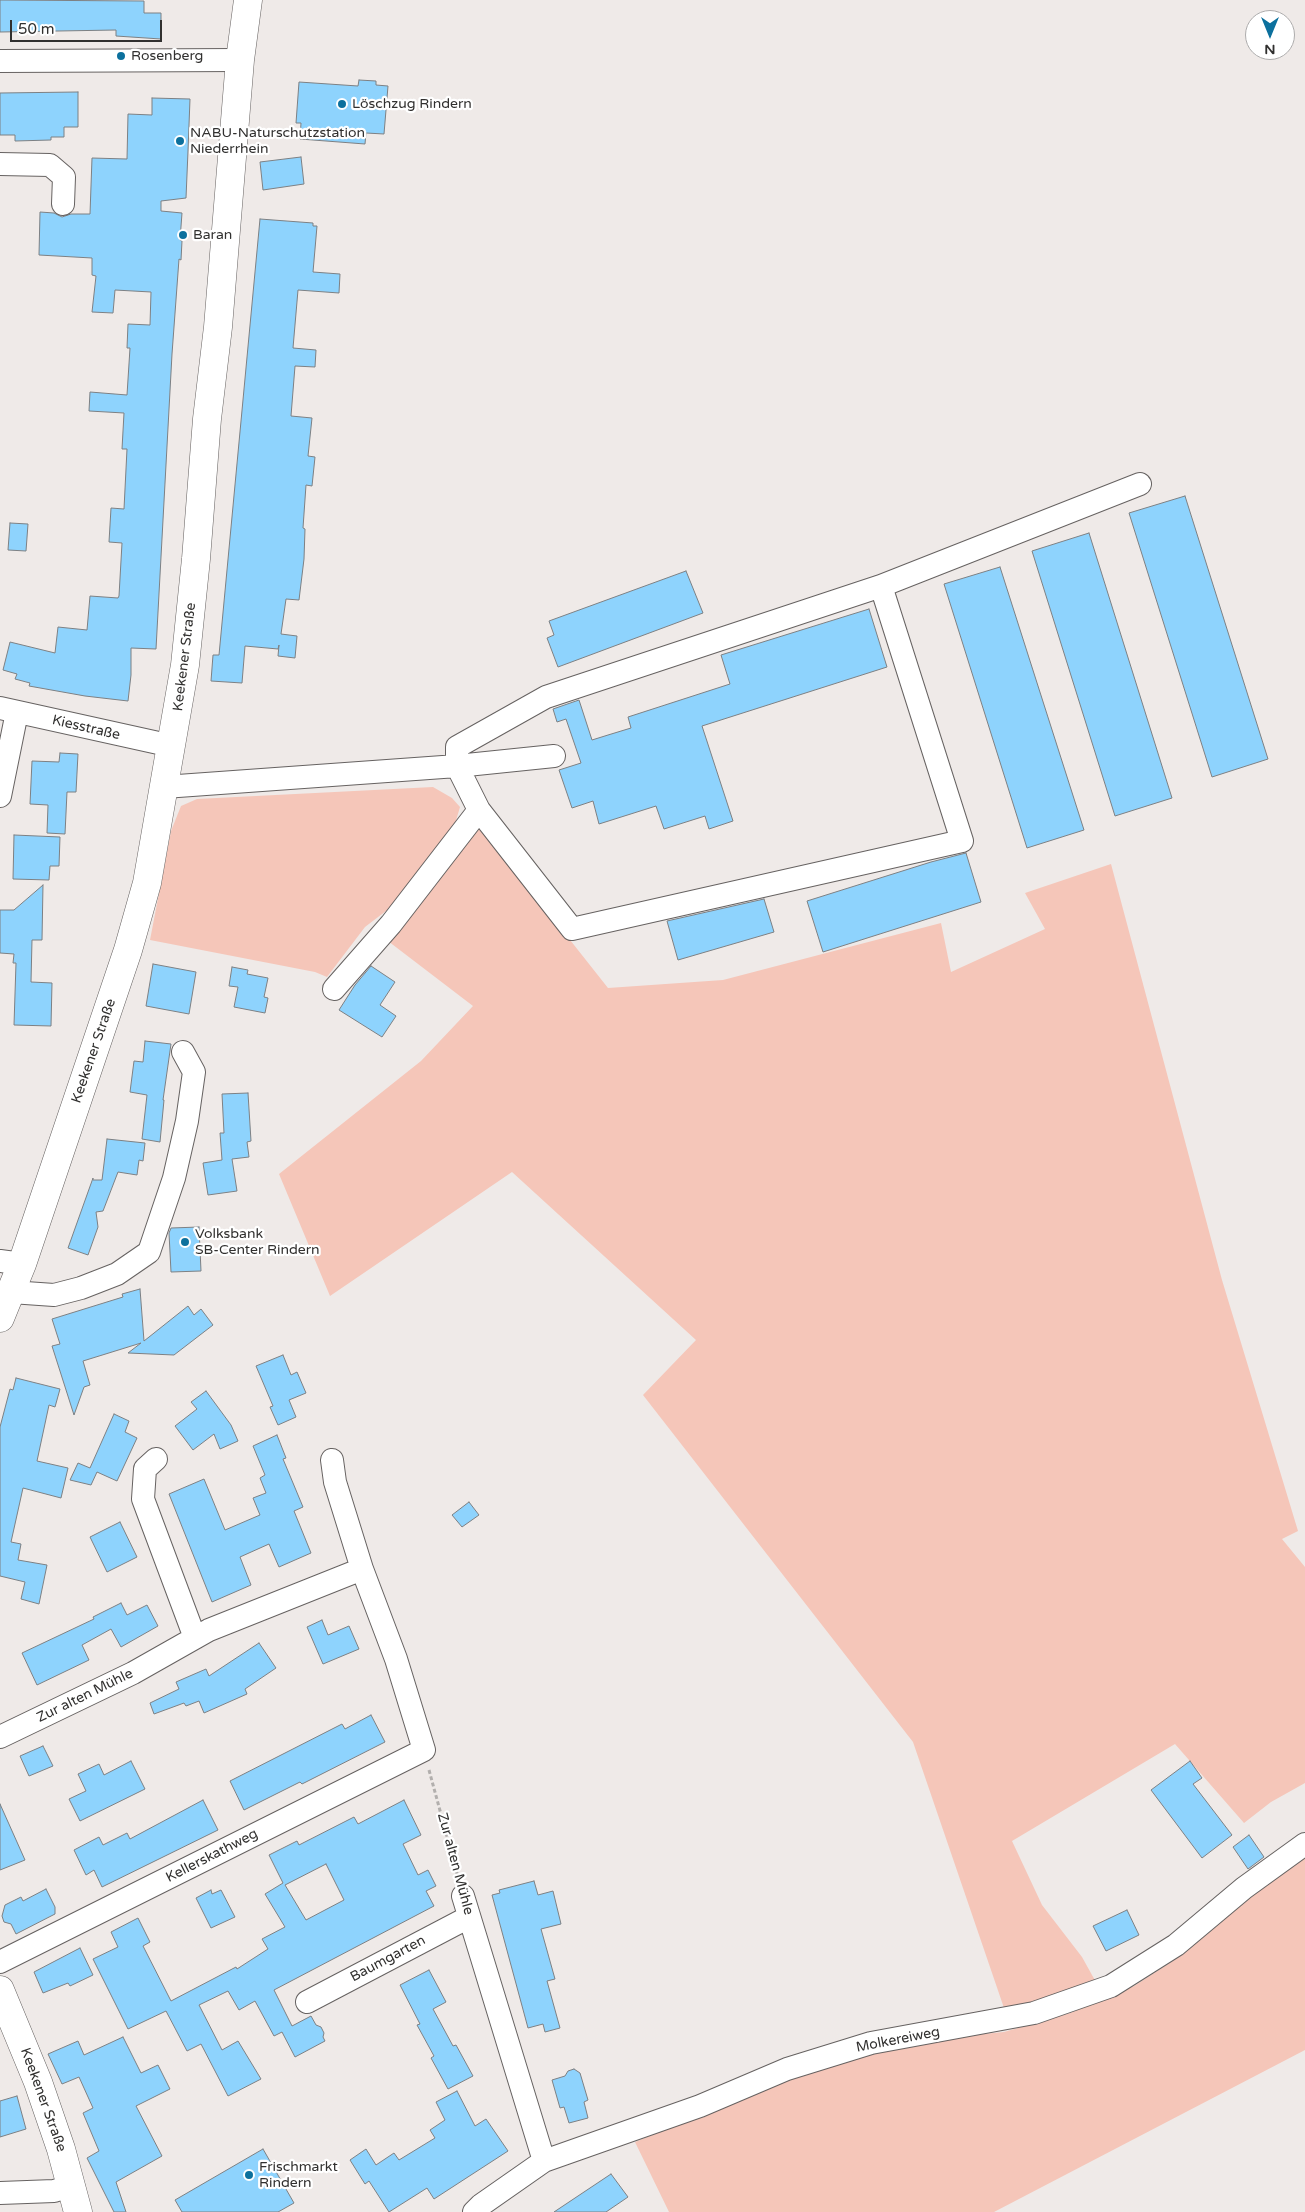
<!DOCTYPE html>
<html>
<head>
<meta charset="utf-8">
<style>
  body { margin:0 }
  #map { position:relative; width:1305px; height:2212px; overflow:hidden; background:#efeae8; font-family:"Varela Round",sans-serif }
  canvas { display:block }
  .north { position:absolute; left:1245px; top:10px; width:50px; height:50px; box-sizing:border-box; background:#fff; border:1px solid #adacac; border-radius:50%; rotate:180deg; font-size:14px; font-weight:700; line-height:20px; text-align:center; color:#31302f }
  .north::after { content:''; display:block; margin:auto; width:18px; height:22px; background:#0c709d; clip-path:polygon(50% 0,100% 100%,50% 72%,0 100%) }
  .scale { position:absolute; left:10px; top:20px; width:152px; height:22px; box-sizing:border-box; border:2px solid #31302f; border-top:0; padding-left:6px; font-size:15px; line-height:18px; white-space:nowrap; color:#31302f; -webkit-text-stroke:4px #fff; paint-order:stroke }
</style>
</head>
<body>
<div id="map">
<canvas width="1305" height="2212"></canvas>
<div class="north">N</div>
<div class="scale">50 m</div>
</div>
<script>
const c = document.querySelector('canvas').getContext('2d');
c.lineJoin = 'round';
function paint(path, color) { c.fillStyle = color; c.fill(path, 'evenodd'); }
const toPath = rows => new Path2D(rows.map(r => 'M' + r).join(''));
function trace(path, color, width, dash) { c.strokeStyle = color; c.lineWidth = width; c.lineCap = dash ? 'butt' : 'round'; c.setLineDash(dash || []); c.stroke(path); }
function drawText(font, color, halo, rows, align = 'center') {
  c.font = font + ' "Varela Round",sans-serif'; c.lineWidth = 4.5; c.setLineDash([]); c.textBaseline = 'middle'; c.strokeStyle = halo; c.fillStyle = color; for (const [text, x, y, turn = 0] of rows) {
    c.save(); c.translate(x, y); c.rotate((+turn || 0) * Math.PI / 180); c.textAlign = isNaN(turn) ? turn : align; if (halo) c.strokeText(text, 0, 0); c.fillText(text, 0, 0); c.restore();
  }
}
paint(toPath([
  [433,787,452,798,460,807,452,834,403,898,365,927,327,977,315,972,150,940,171,831,181,806,197,799],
  [480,826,608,988,723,980,941,923,951,972,1045,929,1025,893,1111,864,1222,1280,1298,1531,1282,1539,1305,1567,1305,1783,1271,1802,1244,1823,1175,1744,1012,1841,1042,1905,1082,1957,1097,1984,1049,1998,1004,2008,913,1742,643,1395,696,1340,512,1172,330,1296,279,1174,421,1061,473,1006,384,938],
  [1305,1852,1305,2050,994,2212,669,2212,635,2142,808,2071,931,2039,1004,2032,1070,2013,1134,1986,1182,1955]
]), '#f5c6b9');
const building = toPath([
  [0,0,144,1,144,13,161,13,161,39,116,36,116,30,0,32,0,0],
  [359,80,376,81,376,85,388,86,384,134,366,133,365,144,300,139,301,123,296,123,299,82,358,86,359,80],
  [78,92,78,127,64,127,64,137,51,137,51,140,15,141,15,135,0,135,0,93,78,92],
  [152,98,190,99,188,151,186,198,161,201,161,211,182,213,180,240,182,241,181,260,179,259,172,354,156,649,131,648,131,675,128,701,85,696,29,686,30,683,15,679,17,674,3,670,10,642,55,653,58,627,87,630,90,596,118,598,119,596,122,543,109,542,111,508,124,509,127,449,122,449,124,413,89,411,90,392,127,395,130,348,127,348,128,324,150,325,151,292,115,290,113,313,92,312,96,276,92,275,92,258,39,255,40,212,54,213,62,217,71,214,90,214,92,158,127,159,128,114,152,115,152,98],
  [301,157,304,184,263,190,260,162,301,157],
  [260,219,313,223,313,226,317,226,313,272,340,274,339,293,298,290,293,348,316,350,315,367,295,366,291,416,312,418,308,456,315,457,312,486,306,485,303,528,305,529,304,559,299,600,286,599,281,634,297,636,295,658,278,656,279,645,278,649,245,646,242,683,211,681,213,655,219,655,260,219],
  [1185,496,1268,759,1212,777,1129,513,1185,496],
  [10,523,28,524,26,551,8,550,10,523],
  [1089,533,1172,798,1115,816,1032,551,1089,533],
  [1000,567,1084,830,1027,848,944,584,1000,567],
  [686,571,703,613,558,667,547,638,554,635,549,621,686,571],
  [869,609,887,667,702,726,733,821,709,829,705,816,664,829,656,806,599,824,593,801,572,808,559,770,581,763,566,719,557,722,553,709,579,700,592,740,608,735,631,728,628,717,730,684,721,655,869,609],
  [60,753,78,754,76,792,67,792,65,834,47,833,48,805,30,804,32,761,59,762,60,753],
  [14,835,60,837,59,866,50,866,49,880,13,879,14,835],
  [966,853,981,902,823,952,807,901,931,862,966,853],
  [43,885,42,940,32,940,31,982,52,983,51,1026,14,1025,16,963,13,963,14,954,0,953,0,910,14,910,43,885],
  [764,899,774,932,678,960,667,921,764,899],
  [153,964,196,972,189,1014,146,1006,153,964],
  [371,966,395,982,380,1005,396,1016,382,1037,339,1010,355,985,371,966],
  [232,967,248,970,247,974,268,978,264,997,268,998,265,1013,234,1007,238,987,229,986,232,967],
  [145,1041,171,1044,163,1100,164,1100,160,1142,142,1139,147,1095,130,1092,134,1061,143,1062,145,1041],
  [248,1093,251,1141,247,1142,249,1157,232,1159,237,1191,208,1195,203,1163,222,1160,220,1133,224,1133,222,1094,248,1093],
  [107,1139,145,1143,143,1161,139,1160,137,1175,118,1172,103,1211,96,1212,98,1227,88,1255,68,1248,93,1178,93,1180,102,1180,107,1139],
  [199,1227,201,1271,171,1272,169,1233,171,1228,199,1227],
  [140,1289,144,1341,188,1306,194,1315,201,1309,213,1325,174,1355,128,1353,141,1343,83,1361,90,1385,84,1387,74,1415,52,1346,60,1344,52,1319,123,1297,122,1294,140,1289],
  [283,1355,291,1375,297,1372,306,1393,289,1400,296,1417,278,1425,270,1407,273,1406,256,1366,283,1355],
  [16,1378,60,1389,55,1407,49,1405,37,1461,68,1468,61,1498,23,1488,11,1542,21,1544,18,1560,47,1565,39,1604,21,1599,25,1582,0,1576,0,1427,10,1389,13,1390,16,1378],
  [206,1391,231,1425,238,1441,220,1449,214,1434,193,1450,175,1426,197,1409,191,1402,206,1391],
  [114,1414,129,1421,125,1432,137,1438,117,1481,97,1472,91,1485,70,1480,78,1463,90,1468,114,1414],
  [277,1435,286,1458,283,1459,303,1507,294,1511,311,1553,279,1567,269,1544,240,1557,251,1585,212,1602,169,1494,204,1479,225,1530,260,1515,253,1498,266,1493,260,1478,265,1475,253,1446,277,1435],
  [469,1502,479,1515,462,1527,452,1515,469,1502],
  [120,1522,137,1557,107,1572,90,1537,120,1522],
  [121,1603,127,1615,147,1605,158,1626,121,1647,111,1629,82,1645,89,1660,37,1685,22,1653,94,1619,93,1617,121,1603],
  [322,1620,328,1635,349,1626,359,1649,323,1664,307,1627,322,1620],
  [259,1643,276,1668,245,1689,247,1694,204,1713,199,1701,186,1706,184,1703,154,1714,150,1703,179,1689,176,1682,206,1669,209,1676,259,1643],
  [371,1715,385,1742,302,1784,300,1782,244,1810,230,1781,342,1724,345,1729,371,1715],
  [43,1746,53,1766,29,1776,20,1756,43,1746],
  [131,1761,145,1789,80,1821,69,1799,86,1791,78,1774,99,1764,104,1775,131,1761],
  [1190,1761,1202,1778,1193,1784,1232,1835,1202,1858,1151,1790,1190,1761],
  [203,1800,218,1830,102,1887,94,1870,86,1875,74,1850,99,1837,103,1845,127,1833,130,1839,203,1800],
  [404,1800,421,1835,403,1844,418,1875,428,1870,436,1886,426,1891,434,1906,274,1990,292,2026,311,2016,316,2025,321,2027,324,2033,323,2037,325,2041,295,2057,282,2032,274,2036,255,2001,239,2010,228,1991,199,2005,222,2050,238,2041,261,2079,228,2096,201,2044,187,2051,166,2011,128,2029,93,1959,118,1947,111,1932,138,1918,150,1942,143,1946,171,2001,236,1967,237,1969,268,1949,262,1939,285,1927,265,1894,283,1883,269,1855,297,1841,299,1845,354,1817,358,1824,404,1800],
  [326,1864,344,1900,306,1920,285,1885,326,1864],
  [0,1804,25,1860,0,1870,0,1804],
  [1249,1835,1264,1857,1248,1869,1233,1847,1249,1835],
  [534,1881,538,1895,553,1891,561,1924,541,1929,555,1979,547,1981,560,2028,545,2032,543,2024,528,2028,492,1895,500,1893,499,1890,534,1881],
  [46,1889,55,1907,55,1914,16,1934,11,1924,4,1922,2,1916,5,1905,21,1897,23,1901,46,1889],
  [211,1890,212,1894,221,1890,235,1917,211,1928,196,1898,211,1890],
  [1127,1910,1139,1935,1106,1951,1093,1926,1127,1910],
  [80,1948,93,1975,70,1986,68,1983,43,1993,34,1972,80,1948],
  [429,1970,446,2002,433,2009,453,2046,456,2045,473,2076,448,2089,431,2058,434,2056,417,2025,420,2024,400,1985,429,1970],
  [123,2037,141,2073,158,2065,170,2089,136,2106,162,2156,116,2182,126,2212,114,2212,87,2158,99,2151,83,2113,93,2108,79,2077,62,2084,48,2054,78,2041,84,2055,123,2037],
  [574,2069,580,2073,588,2100,584,2102,588,2118,569,2123,564,2107,560,2108,552,2080,565,2076,568,2071,574,2069],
  [457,2091,475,2126,486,2119,508,2151,434,2199,427,2188,389,2212,369,2181,365,2184,350,2160,366,2149,376,2165,394,2153,399,2160,435,2138,430,2130,445,2120,436,2102,457,2091],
  [17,2096,26,2129,0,2137,0,2101,17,2096],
  [263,2149,294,2203,278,2212,182,2212,175,2200,263,2149],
  [611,2174,628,2197,606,2212,554,2212,611,2174]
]);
paint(building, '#8ed3fd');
trace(building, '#7d8083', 1);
const minor = toPath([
  [0,61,240,60],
  [0,164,50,165,64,177,63,204],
  [881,586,1140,484],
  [0,708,172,746],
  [164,787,457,766,554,756],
  [0,796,17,712],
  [334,989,391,924,479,810,457,766,457,747,546,697,881,586,962,841,572,929,479,810],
  [0,1261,22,1264],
  [11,1292,54,1295,81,1288,117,1274,149,1252,174,1178,187,1121,194,1072,183,1052],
  [156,1459,145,1469,143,1499,195,1638],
  [332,1460,335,1482,362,1569],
  [0,1737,133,1673,209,1630,362,1569,396,1659,424,1750,0,1962],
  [463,1896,544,2161],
  [307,2002,469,1917],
  [0,2193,54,2191,71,2186],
  [474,2212,481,2205,544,2161,700,2106,787,2069,871,2043,1034,2013,1111,1986,1176,1945,1244,1888,1305,1844]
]);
const major = toPath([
  [0,1318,22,1264,128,950,147,883,185,665,196,559,207,419,218,327,240,60,248,0],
  [0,1990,38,2082,61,2149,78,2212]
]);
trace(minor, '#666261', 24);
trace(major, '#666261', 29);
trace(toPath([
  [429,1770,458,1877]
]), '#b2afad', 3, [4, 2.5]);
trace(minor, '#fff', 22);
trace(major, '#fff', 28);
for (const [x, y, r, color] of [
  [121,56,5,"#0c709d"],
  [342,104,5,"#0c709d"],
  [180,141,5,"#0c709d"],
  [183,235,5,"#0c709d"],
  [185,1242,5,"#0c709d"],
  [249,2175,5,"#0c709d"]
]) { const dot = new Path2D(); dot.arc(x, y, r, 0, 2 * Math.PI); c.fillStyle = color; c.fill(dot); trace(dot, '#fff', 2); }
drawText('14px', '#31302f', '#fff', [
  ["Rosenberg",131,56],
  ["Löschzug Rindern",352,104],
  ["NABU-Naturschutzstation",190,133],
  ["Niederrhein",190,149],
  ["Baran",193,235],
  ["Volksbank",195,1234],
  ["SB-Center Rindern",195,1250],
  ["Frischmarkt",259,2167],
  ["Rindern",259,2183]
], 'left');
drawText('14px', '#31302f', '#fff', [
  ["Keekener Straße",185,657,-83],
  ["Kiesstraße",86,728,13],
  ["Keekener Straße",94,1051,-71],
  ["Zur alten Mühle",85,1696,-26],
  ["Kellerskathweg",212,1856,-27],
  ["Zur alten Mühle",455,1864,75],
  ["Baumgarten",388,1959,-28],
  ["Molkereiweg",898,2040,-11],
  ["Keekener Straße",43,2100,70]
]);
</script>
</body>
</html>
